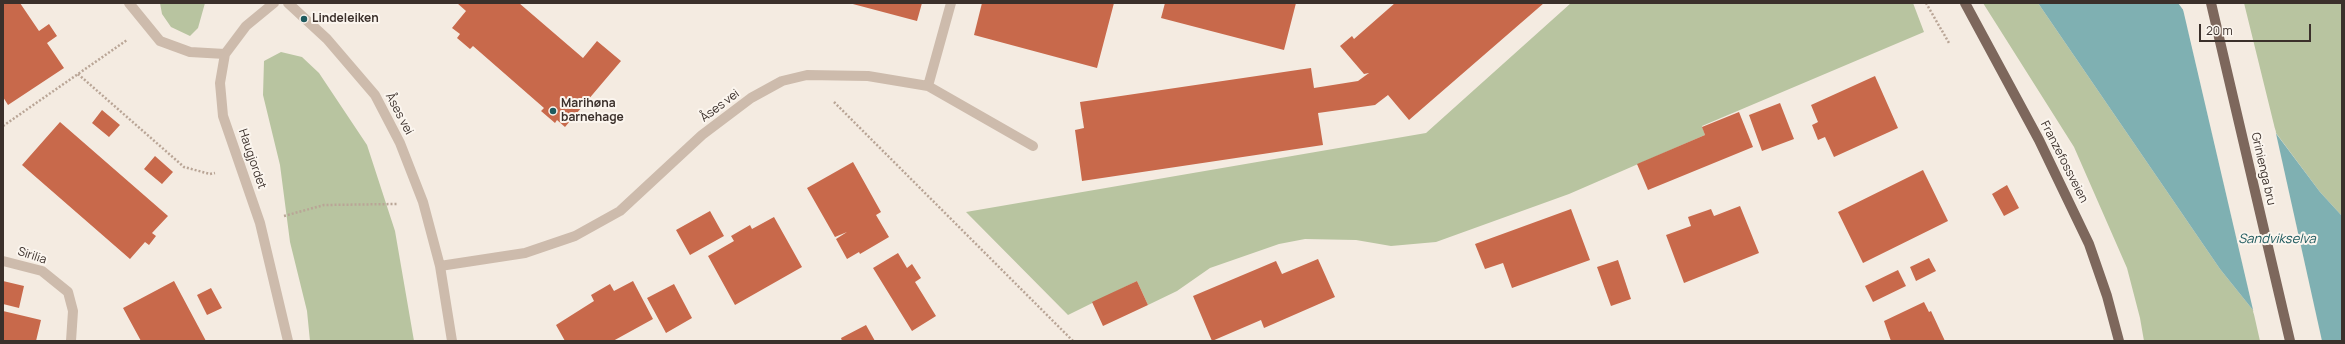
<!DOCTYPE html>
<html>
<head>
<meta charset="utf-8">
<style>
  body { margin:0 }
  #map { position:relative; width:2345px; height:344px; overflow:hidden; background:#f4ebe1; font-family:Manrope,sans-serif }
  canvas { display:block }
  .frame { position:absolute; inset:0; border:4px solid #3b302b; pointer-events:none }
  .scale { position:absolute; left:2199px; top:24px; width:112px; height:18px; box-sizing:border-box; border:2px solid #3b302b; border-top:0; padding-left:5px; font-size:12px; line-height:14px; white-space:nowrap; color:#3b302b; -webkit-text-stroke:3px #fbf5ee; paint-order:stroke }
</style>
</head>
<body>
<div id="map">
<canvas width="2345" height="344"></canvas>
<div class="frame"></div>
<div class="scale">20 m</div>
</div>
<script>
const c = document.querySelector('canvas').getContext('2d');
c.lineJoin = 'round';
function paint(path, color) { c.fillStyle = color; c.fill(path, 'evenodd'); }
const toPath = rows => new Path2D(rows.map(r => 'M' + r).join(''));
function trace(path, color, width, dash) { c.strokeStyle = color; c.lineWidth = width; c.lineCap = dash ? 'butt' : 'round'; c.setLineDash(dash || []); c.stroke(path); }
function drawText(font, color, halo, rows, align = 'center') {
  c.font = font + ' Manrope,sans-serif'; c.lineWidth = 4; c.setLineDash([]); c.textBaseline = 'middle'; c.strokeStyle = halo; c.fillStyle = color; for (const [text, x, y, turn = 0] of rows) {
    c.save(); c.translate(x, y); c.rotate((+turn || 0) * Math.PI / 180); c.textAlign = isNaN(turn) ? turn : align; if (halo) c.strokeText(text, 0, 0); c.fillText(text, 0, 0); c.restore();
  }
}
paint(toPath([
  [160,3,205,3,198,28,190,36,171,27,162,14],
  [1571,3,1913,3,1924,32,1702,126,1705,135,1569,194,1436,242,1391,246,1356,240,1305,239,1279,244,1210,268,1177,291,1148,305,1137,281,1068,315,966,212,1426,133],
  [1983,3,2038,3,2220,269,2253,310,2260,341,2144,341,2140,318,2127,268,2074,147],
  [2244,3,2342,3,2342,216,2320,192,2276,133],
  [281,52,302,57,319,73,367,145,395,231,414,341,310,341,307,311,290,242,280,165,263,95,264,61]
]), '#b8c4a0');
paint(toPath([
  [2038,3,2178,3,2320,192,2342,216,2342,341,2286,341,2265,325,2220,269]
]), '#7fb0b2');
paint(toPath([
  [2182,5,2275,129,2322,341,2283,341,2264,327,2254,314]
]), '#f4ebe1');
paint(toPath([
  [3,3,20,3,39,31,49,24,57,36,47,43,64,68,8,105,3,97],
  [457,3,519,3,583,58,597,41,621,61,565,127,557,120,555,123,541,111,544,108,473,46,470,49,457,38,460,34,452,28,466,11],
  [849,3,922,3,917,21],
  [982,3,1114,3,1097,68,974,35],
  [1165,3,1296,3,1284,50,1161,18],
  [1395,3,1544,3,1409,120,1388,95,1375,105,1318,113,1323,145,1082,181,1075,130,1084,128,1080,102,1311,68,1314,88,1358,81,1369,73,1364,74,1340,46,1352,36,1354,39],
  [1875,76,1898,128,1834,157,1825,137,1818,140,1812,125,1818,122,1811,105],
  [1780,103,1794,139,1762,151,1749,115],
  [102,110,120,125,109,137,92,123],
  [1739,112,1753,147,1648,190,1637,164,1705,135,1702,127],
  [60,122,168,216,152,233,156,236,149,245,145,242,130,259,22,165],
  [155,156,173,172,162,184,144,169],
  [853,162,881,212,876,215,889,237,860,254,859,252,847,259,836,239,847,232,835,237,807,188],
  [1923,170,1948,221,1863,263,1838,212],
  [2007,185,2019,208,2004,216,1992,194],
  [1740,206,1759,253,1684,283,1666,235,1691,226,1688,217,1711,209,1714,216],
  [1571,209,1590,260,1512,288,1503,263,1485,269,1475,244],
  [710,211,724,236,690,255,676,230],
  [774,217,802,267,735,305,708,256,734,241,731,236,750,225,752,229],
  [898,253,907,268,912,264,921,278,915,282,936,316,912,331,873,268],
  [1929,258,1936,271,1916,281,1910,267],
  [1318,259,1335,297,1264,328,1261,320,1212,341,1193,296,1276,261,1282,274],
  [1618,260,1631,299,1611,306,1597,267],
  [1898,270,1906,286,1873,302,1865,286],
  [3,281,24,286,19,308,3,304],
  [174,281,206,341,141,341,123,308],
  [633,281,653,319,613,341,565,341,556,325,594,301,591,295,610,284,614,291],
  [1137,281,1148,305,1103,326,1092,302],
  [674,284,692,318,666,333,647,298],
  [211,288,222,308,207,315,197,295],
  [1924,302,1929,312,1931,311,1945,341,1891,341,1884,321],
  [3,311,41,320,36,341,3,341],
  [866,325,875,341,842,341,841,338]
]), '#c8694b');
trace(toPath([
  [1926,3,1949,43],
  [78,74,184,167,210,174,215,173],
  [834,102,1073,341],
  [3,126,127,40],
  [284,216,324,205,397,204]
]), '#b9a596', 2.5, [2, 2]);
trace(toPath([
  [129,3,160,41,190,52,225,54],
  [274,3,246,26,225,54,220,83,223,116,260,223,288,341],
  [288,3,327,39,375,95,400,143,423,202,440,266,452,341],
  [928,86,951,3],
  [3,261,42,271,68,292,73,311,71,341],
  [440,266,525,253,575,236,620,211,702,135,751,98,782,81,807,75,868,76,928,86,1033,146]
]), '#cdbbac', 10);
trace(toPath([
  [1965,3,2039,140,2089,244,2107,296,2119,341],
  [2211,3,2290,341]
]), '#7d675c', 10);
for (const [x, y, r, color] of [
  [304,19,4,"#1f5a5e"],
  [553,111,4,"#1f5a5e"]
]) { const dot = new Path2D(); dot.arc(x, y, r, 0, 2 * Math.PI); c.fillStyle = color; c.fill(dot); trace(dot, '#fbf5ee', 1.5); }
drawText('bold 12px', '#3b302b', '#fbf5ee', [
  ["Lindeleiken",312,19],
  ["Marihøna",561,104],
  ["barnehage",561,118]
], 'left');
drawText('12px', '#3b302b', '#fbf5ee', [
  ["Åses vei",720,106,-37],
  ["Åses vei",399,114,62],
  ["Haugjordet",252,159,71],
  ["Franzefossveien",2064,162,63],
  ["Grinienga bru",2263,169,77],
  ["Sirilia",32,256,18]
]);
drawText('italic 13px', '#1f5a5e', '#fbf5ee', [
  ["Sandvikselva",2277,239]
]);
</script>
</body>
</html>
